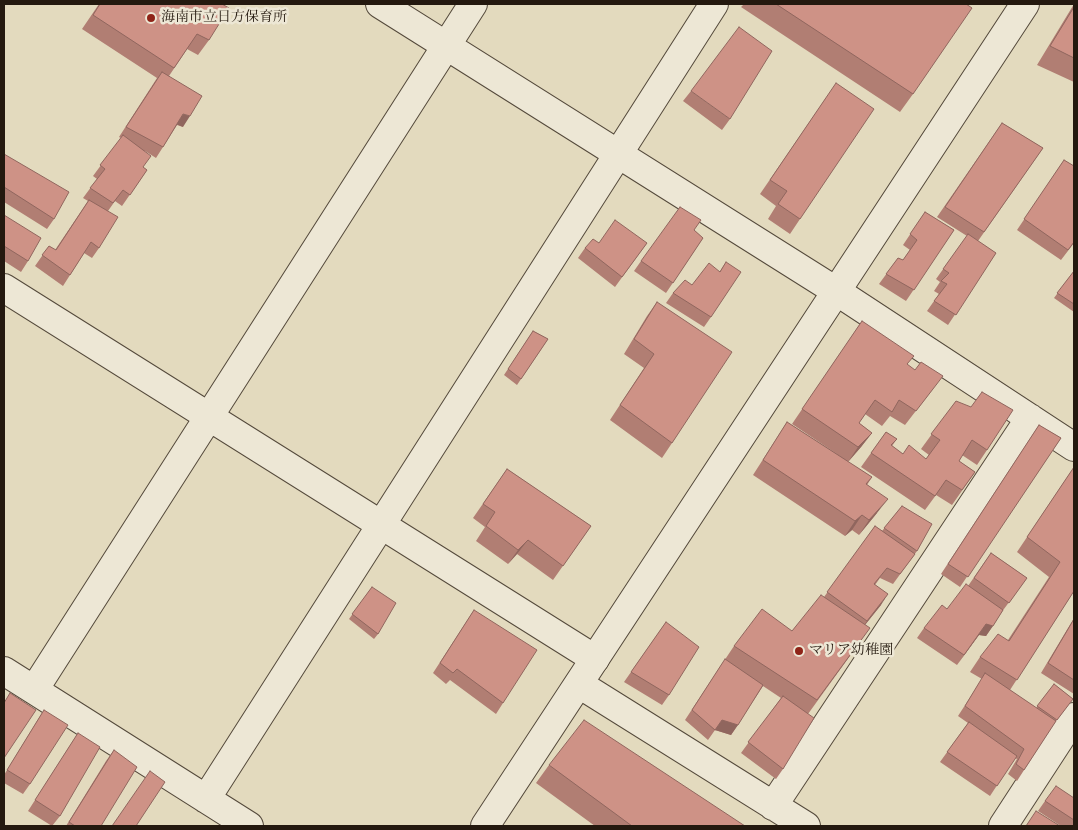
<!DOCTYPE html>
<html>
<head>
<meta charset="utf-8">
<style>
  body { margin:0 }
  #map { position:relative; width:1078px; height:830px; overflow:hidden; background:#e3dabe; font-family:"IM FELL Great Primer",serif }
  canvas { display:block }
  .frame { position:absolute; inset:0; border:5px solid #24190f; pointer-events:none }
</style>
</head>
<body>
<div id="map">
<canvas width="1078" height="830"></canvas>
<div class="frame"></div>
</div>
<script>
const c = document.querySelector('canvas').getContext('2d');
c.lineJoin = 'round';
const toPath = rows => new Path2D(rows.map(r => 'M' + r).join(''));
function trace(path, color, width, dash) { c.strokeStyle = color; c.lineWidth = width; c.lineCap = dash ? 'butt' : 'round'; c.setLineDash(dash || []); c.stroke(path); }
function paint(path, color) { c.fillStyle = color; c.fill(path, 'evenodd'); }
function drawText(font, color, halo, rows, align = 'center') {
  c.font = font + ' "IM FELL Great Primer","Noto Serif JP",serif'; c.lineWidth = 5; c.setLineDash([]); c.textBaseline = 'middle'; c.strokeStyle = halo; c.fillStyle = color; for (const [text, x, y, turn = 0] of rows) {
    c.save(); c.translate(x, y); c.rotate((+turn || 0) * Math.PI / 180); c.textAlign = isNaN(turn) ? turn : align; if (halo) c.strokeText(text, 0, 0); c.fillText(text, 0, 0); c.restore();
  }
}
const minor = toPath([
  [380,4,836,291,1074,447],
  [4,288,595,659],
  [4,671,249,826],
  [579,684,806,826],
  [34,690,473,4],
  [206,799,714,4],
  [773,806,1030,418],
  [1003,826,1074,717]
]);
const tertiary = toPath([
  [485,826,1025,4]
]);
trace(minor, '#54493b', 30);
trace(tertiary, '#54493b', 30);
trace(minor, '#ede7d5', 28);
trace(tertiary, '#ede7d5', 28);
paint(toPath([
  [99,4,222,4,209,40,198,55,187,49,169,76,183,127,177,125,156,158,145,151,143,167,147,170,122,206,115,201,108,211,99,248,92,258,84,253,63,286,35,266,49,246,55,250,88,201,83,198,97,179,93,176,121,138,119,137,157,78,82,29],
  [744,4,966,4,913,94,900,112,741,7],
  [1074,4,1074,82,1037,65],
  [691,91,730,119,722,130,683,101],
  [826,98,800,219,790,234,768,219,776,206,760,194],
  [1002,123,1043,148,978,241,996,253,948,325,927,311,939,294,934,291,940,282,936,279,967,236,937,217],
  [4,154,54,219,47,229,4,202],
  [1064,160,1074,166,1074,243,1061,260,1017,230],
  [925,212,954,230,906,301,879,284,898,258,903,260,910,250,903,245],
  [4,215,28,261,21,272,4,261],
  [694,230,703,238,666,293,634,271,641,261],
  [599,243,647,243,615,287,578,258,585,248],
  [726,262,711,317,704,327,666,303,673,293,692,285,720,271],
  [1074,271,1074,312,1054,298],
  [657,302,672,443,662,458,610,420,644,368,624,354,647,316],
  [862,321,907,364,932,390,905,425,890,416,882,426,865,414,859,423,872,433,861,447,848,462,872,477,867,485,877,513,859,535,852,530,845,536,753,475,787,422,840,456,792,424],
  [533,331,548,339,517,385,504,375],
  [956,401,987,450,977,465,962,455,959,461,975,472,952,505,936,495,925,510,861,467,886,432,897,439,892,446,903,454,926,459,929,455,921,449],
  [1039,425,1061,438,960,587,941,574],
  [1074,467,1074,591,1010,690,1036,708,1054,684,1073,699,1053,725,1017,781,1008,774,1017,759,1015,758,990,796,940,762,968,723,958,716,982,679,970,672,980,657,1008,640,1049,577,1017,552],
  [507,469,591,526,553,580,517,554,508,564,476,541,485,527,473,518],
  [902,506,917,551,893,584,880,578,875,585,881,605,865,625,860,642,808,714,783,769,776,779,741,753,781,698,763,686,731,735,715,730,708,740,685,720,718,670,734,646,792,631,824,597,875,526,882,531],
  [991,553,1027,578,1001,613,986,636,979,635,957,665,917,638,924,628,947,609,968,586],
  [372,587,378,634,374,639,349,619],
  [474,610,503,703,496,714,450,680,446,684,433,673],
  [1074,618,1074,694,1041,673],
  [666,622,669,695,662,705,624,682],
  [44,710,30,784,23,794,4,783,4,775,37,721],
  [78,733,60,816,52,826,28,811],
  [114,750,101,826,66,826,106,761],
  [549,765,745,826,595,826,536,783],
  [1074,798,1074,826,1061,826,1038,811,1045,801]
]), '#b17e73');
paint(toPath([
  [183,114,190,116,183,127,176,124],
  [872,433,861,447,848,462,858,447],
  [888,499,877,513,859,535,869,520],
  [862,515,852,530,845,536,855,521],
  [528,540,517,554,508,564,518,550],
  [888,594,881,605,860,631,867,621],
  [986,624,993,626,986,636,979,635,957,665],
  [722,720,738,725,731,735,715,730,708,740]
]), '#90665e');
const building = toPath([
  [100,4,222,4,229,8,209,40,197,34,174,68,93,15,100,4],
  [776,4,966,4,972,8,913,94,776,4],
  [1074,7,1074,58,1050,46,1074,7],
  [739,27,772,51,730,119,691,91,739,27],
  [162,72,202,96,190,116,183,114,163,147,126,127,162,72],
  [836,83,874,109,800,219,778,204,787,191,770,180,836,83],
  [1002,123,1043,148,984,232,945,207,1002,123],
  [123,135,151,156,143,167,147,170,130,195,123,190,113,203,90,188,105,169,100,165,123,135],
  [4,154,69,192,54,219,4,187,4,154],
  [1064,160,1074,166,1074,242,1068,250,1024,219,1064,160],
  [89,200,118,217,99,248,91,242,70,275,42,255,49,246,56,250,89,200],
  [680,207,701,220,694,230,703,238,673,283,641,261,680,207],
  [925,212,954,230,914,290,886,274,898,258,903,260,917,240,910,234,925,212],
  [4,215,41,238,28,261,4,246,4,215],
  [615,220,647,243,622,277,585,248,593,239,599,243,615,220],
  [968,234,996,253,956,315,934,301,947,284,941,281,949,273,943,269,968,234],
  [726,262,741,272,711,317,673,293,685,280,692,285,709,263,720,272,726,262],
  [1074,271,1074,304,1057,293,1074,271],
  [657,302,732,352,672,443,620,405,654,354,634,339,657,302],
  [862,321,914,356,907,364,915,370,921,362,943,376,916,411,899,400,892,412,875,400,859,423,872,433,858,447,802,409,862,321],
  [533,331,548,339,521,379,508,369,533,331],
  [982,392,1013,410,987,450,972,440,959,461,975,472,962,490,946,480,935,496,871,453,886,432,897,439,891,445,903,454,909,445,926,459,940,440,931,434,956,401,971,407,982,392],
  [787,422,872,477,866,484,888,499,869,520,862,515,855,521,763,460,787,422],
  [1039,425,1061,438,968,577,948,564,1039,425],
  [1074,467,1074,591,1017,680,980,657,998,634,1009,641,1060,562,1027,537,1074,467],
  [507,469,591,526,563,566,528,540,518,550,486,526,495,512,483,504,507,469],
  [902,506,932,524,917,551,884,528,902,506],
  [875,526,915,554,900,574,887,568,874,584,888,594,867,621,827,592,875,526],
  [991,553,1027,578,1009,603,974,578,991,553],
  [966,584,1003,610,993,626,986,624,964,655,924,628,942,605,947,609,966,584],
  [372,587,396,603,378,634,352,614,372,587],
  [821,595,870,628,817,700,734,646,762,609,792,631,821,595],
  [474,610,537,650,503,703,457,669,453,673,440,663,474,610],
  [1074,619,1074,680,1048,663,1074,619],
  [666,622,699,647,669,695,631,672,666,622],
  [725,659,763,685,738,725,722,720,715,730,692,710,725,659],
  [985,673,1056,721,1024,770,1016,764,1024,749,965,706,985,673],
  [1054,684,1073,699,1057,720,1037,706,1054,684],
  [10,693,36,710,4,758,4,703,10,693],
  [783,696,814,718,783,769,748,742,783,696],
  [44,710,68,725,30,784,7,770,44,710],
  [584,720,745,826,632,826,549,765,584,720],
  [969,722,1017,756,997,786,947,752,969,722],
  [78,733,100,747,60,816,35,800,78,733],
  [114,750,137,767,101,826,75,826,69,822,114,750],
  [150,771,165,782,136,826,112,826,150,771],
  [1056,786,1074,798,1074,820,1045,801,1056,786],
  [1036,811,1060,826,1026,826,1036,811]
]);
paint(building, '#ce9286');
trace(building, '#90665e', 1);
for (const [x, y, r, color] of [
  [151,18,5,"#8f2418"],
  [799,651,5,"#8f2418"]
]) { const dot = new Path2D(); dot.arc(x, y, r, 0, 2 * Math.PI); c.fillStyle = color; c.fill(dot); trace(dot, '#ede7d5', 2); }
drawText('14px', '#24190f', '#ede7d5', [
  ["海南市立日方保育所",161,18],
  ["マリア幼稚園",809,651]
], 'left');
</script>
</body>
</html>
